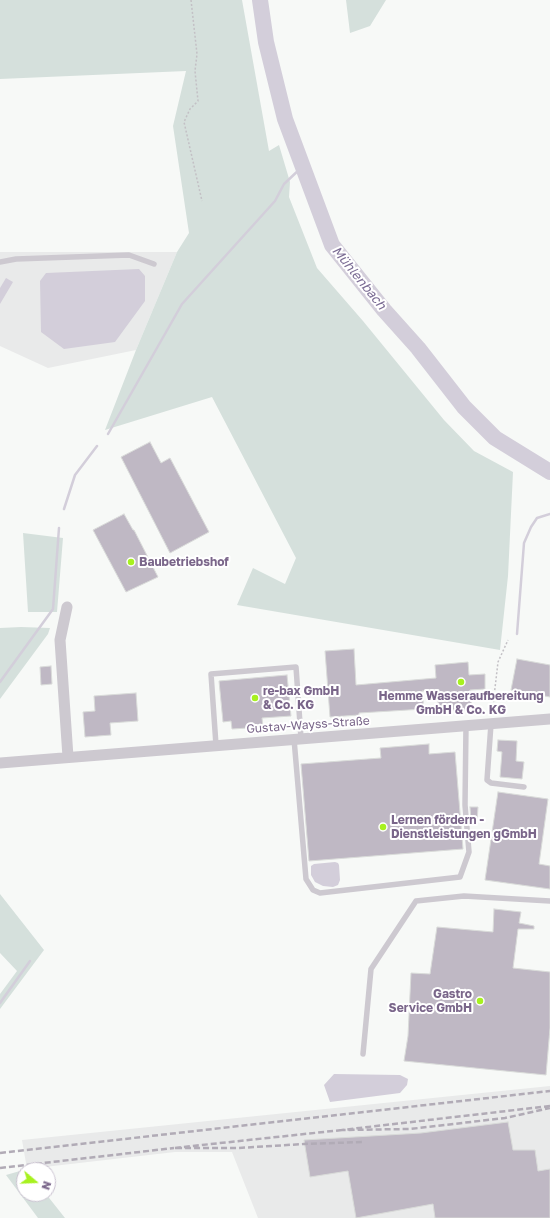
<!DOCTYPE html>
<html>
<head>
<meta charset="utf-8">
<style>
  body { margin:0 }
  #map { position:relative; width:550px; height:1218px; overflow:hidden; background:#f7f9f7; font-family:"Golos Text",sans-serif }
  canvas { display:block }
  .north { position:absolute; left:16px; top:1162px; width:40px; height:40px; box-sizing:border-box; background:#fff; border:1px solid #cac2d0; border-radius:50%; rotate:109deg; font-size:11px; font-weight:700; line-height:16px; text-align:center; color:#7a668a }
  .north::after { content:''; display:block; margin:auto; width:14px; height:18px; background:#a7f11f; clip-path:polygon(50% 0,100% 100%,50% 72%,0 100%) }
</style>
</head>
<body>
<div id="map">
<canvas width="550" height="1218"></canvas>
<div class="north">N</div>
</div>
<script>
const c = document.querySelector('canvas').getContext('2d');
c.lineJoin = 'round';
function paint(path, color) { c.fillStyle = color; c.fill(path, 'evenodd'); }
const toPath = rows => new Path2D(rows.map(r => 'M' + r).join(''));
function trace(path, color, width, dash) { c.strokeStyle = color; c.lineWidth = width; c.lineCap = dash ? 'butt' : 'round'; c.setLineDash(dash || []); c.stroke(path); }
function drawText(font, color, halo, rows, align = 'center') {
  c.font = font + ' "Golos Text",sans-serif'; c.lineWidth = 4; c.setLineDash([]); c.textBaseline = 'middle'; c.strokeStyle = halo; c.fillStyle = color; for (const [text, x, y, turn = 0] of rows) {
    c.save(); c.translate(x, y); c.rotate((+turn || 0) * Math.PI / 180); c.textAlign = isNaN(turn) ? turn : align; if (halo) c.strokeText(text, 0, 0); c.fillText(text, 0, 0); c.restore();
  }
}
paint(toPath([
  [0,252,177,252,136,350,48,368,0,346],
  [550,1086,550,1218,258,1218,232,1152,175,1152,27,1169,22,1140]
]), '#e9eaea');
paint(toPath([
  [0,0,242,0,269,151,279,145,290,182,289,197,317,268,363,321,444,420,474,451,513,472,508,576,500,650,237,605,253,568,285,584,296,558,212,397,105,430,136,350,177,252,189,233,173,126,186,71,0,79],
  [346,0,386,0,370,26,350,33],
  [23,533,63,538,57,612,28,612],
  [21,627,50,628,48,634,0,699,0,628],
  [0,894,44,950,0,1009,0,994,17,971,0,953],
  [27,1169,27,1170,24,1170,24,1194,46,1194,65,1218,38,1218,6,1175]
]), '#d5e0dc');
paint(toPath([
  [139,269,145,276,145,301,115,342,64,349,41,332,40,281,46,273],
  [6,278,13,282,0,304,0,288],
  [335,862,338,863,339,865,340,880,338,885,333,887,323,886,315,882,311,875,311,866,314,864],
  [334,1074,400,1075,408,1079,407,1085,400,1093,330,1102,324,1085]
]), '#d3ceda');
trace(toPath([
  [108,434,182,304,275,201,284,184,302,167],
  [64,509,75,475,97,446],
  [517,634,524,543,531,527,537,518,550,514],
  [0,682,53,609,59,528],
  [0,1003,30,961]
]), '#d3ceda', 2.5);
trace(toPath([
  [260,0,266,42,285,119,332,245,384,310,418,348,464,407,495,438,550,472]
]), '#d3ceda', 16);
const building = toPath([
  [150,442,161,463,170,458,209,532,170,553,121,457,150,442],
  [124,514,133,530,134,530,158,577,126,592,93,530,124,514],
  [354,649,356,685,436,678,435,665,468,662,469,675,485,674,485,689,470,690,472,709,439,713,437,690,422,691,424,709,359,713,359,715,330,717,325,651,354,649],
  [517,659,550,665,550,697,511,690,517,659],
  [51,666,52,684,41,685,40,667,51,666],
  [287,675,291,716,262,718,263,727,232,729,231,721,223,722,219,681,287,675],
  [136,693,138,721,110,723,111,735,85,737,83,712,95,711,94,696,136,693],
  [498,740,517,741,516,761,524,762,522,779,500,777,502,752,497,751,498,740],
  [429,744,429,754,455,752,463,849,309,861,301,764,381,758,380,748,429,744],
  [498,792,548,799,539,864,550,866,550,889,485,880,498,792],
  [470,807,478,807,477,823,471,822,470,807],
  [494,909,521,912,519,923,534,926,534,929,518,929,513,968,550,972,550,1028,546,1075,404,1061,408,1036,411,973,430,974,437,927,493,932,494,909],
  [508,1122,513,1150,535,1150,538,1171,550,1169,550,1218,435,1218,433,1204,356,1218,348,1171,310,1177,304,1140,421,1133,508,1122]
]);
paint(building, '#bfb8c4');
trace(building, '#d9dbd9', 1);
trace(toPath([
  [191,0,197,54,195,71,198,101,190,109,184,122,202,201],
  [492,714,498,662,508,640]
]), '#c3c0c5', 1.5, [2, 2]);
trace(toPath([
  [0,262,16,259,129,255,154,264],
  [491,724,487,780,491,783,524,787],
  [294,739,306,879,313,890,320,893,460,877,469,852,465,805,466,726],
  [216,745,211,674,296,667,301,738],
  [363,1054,371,969,416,901,464,896,550,901]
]), '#cdc9d0', 5.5);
trace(toPath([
  [67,607,60,640,68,757],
  [0,763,550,719]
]), '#cdc9d0', 11);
trace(toPath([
  [550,1106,342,1130,410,1129,505,1118,550,1108],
  [342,1130,174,1148,238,1148,304,1144,364,1142],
  [0,1153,550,1091],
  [0,1168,174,1148]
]), '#b1abb6', 2.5, [6, 3]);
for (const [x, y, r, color] of [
  [131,562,4,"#a7f11f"],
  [461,682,4,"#a7f11f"],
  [255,698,4,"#a7f11f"],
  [383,827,4,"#a7f11f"],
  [480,1001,4,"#a7f11f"]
]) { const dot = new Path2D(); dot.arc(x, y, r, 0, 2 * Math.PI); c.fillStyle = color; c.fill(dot); trace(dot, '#fff', 1.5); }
drawText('bold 12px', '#7a668a', '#fff', [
  ["Baubetriebshof",139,562],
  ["re-bax GmbH",263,691],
  ["& Co. KG",263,705],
  ["Hemme Wasseraufbereitung",461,696,"center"],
  ["GmbH & Co. KG",461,710,"center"],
  ["Lernen fördern -",391,820],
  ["Dienstleistungen gGmbH",391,834],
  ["Gastro",472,994,"right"],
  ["Service GmbH",472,1008,"right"]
], 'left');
drawText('12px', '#7a668a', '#fff', [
  ["Gustav-Wayss-Straße",308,725,-4]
]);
drawText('italic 13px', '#7b6c94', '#fff', [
  ["Mühlenbach",359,278,51]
]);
</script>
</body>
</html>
